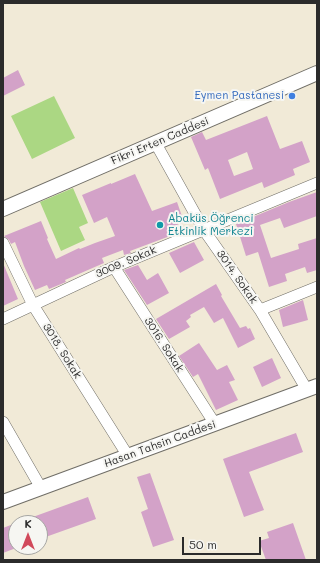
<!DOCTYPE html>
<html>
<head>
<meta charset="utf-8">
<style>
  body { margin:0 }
  #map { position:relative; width:320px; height:563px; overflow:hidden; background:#f1ead7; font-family:Mali,sans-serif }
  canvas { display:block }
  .frame { position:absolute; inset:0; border:4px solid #2b2b2b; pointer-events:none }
  .north { position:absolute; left:8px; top:515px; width:40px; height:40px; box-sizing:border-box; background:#f6f6f2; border:1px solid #a5a5a2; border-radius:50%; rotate:0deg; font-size:11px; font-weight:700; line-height:16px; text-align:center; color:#2b2b2b }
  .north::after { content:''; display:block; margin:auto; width:14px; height:18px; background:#d1495b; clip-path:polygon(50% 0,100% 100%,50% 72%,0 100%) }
  .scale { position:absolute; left:182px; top:537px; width:79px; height:18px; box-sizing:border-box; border:2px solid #2b2b2b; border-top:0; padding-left:5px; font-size:12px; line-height:14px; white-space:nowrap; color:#2b2b2b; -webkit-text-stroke:3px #f6f6f2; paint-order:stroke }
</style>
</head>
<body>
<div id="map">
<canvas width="320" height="563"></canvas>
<div class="frame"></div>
<div class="north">K</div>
<div class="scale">50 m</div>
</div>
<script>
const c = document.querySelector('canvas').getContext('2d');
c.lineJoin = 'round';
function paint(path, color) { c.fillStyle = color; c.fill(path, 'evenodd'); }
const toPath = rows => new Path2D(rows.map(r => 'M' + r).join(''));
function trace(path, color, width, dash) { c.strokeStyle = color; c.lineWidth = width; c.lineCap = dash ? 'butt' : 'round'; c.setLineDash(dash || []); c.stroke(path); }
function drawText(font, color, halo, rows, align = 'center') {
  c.font = font + ' Mali,sans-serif'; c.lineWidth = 4; c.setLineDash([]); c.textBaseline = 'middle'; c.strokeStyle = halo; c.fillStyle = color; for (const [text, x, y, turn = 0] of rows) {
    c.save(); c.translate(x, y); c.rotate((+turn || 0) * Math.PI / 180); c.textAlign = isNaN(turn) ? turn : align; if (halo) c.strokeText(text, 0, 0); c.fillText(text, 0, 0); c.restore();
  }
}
paint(toPath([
  [54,96,75,138,32,159,11,116],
  [73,188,88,223,79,227,85,240,61,251,40,202]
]), '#abd783');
paint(toPath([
  [18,70,25,85,3,96,3,78],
  [267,116,280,149,302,141,310,162,293,169,295,175,264,188,262,182,220,199,208,168,205,170,191,137,202,132,206,140],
  [247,152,253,169,234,176,228,160],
  [135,174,152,211,177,202,184,222,167,229,170,236,130,251,131,253,124,255,123,250,102,258,104,263,65,280,66,282,49,289,47,285,35,290,24,266,15,242,11,244,9,240,4,236,41,221,48,238,47,239,56,259,79,248,80,249,95,243,115,236,107,217,94,223,82,195,111,183,111,184],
  [317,192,317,216,284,228,280,218,260,225,271,258,299,249,298,244,317,238,317,270,307,273,305,267,285,274,287,281,269,287,258,252,246,256,236,224,289,202],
  [194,242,204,260,180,273,169,253],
  [3,263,18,299,3,306],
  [138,265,147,280,158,273,169,293,147,305,124,270],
  [216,284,222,295,221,296,240,328,246,326,248,329,250,328,255,339,238,348,223,318,214,323,204,307,190,315,191,317,186,321,190,327,169,339,156,319],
  [303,300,308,320,283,327,279,310],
  [199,343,217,370,227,365,235,380,229,382,238,400,216,410,198,374,193,377,179,356],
  [272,358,281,378,262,387,253,367],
  [296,433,303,452,249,472,264,510,244,517,223,459],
  [150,473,174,540,153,547,141,512,148,509,137,477],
  [88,497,96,519,40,539,40,523,19,523,19,522],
  [16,523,16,548,3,553,3,528],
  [293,523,306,560,266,560,259,541,269,538,267,532]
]), '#d3a2c8');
const minor = toPath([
  [155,142,204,230,260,310,307,390],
  [3,243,33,305,128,456],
  [114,267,215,424],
  [260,310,317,287],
  [3,319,114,267,317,183],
  [3,422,41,488]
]);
const tertiary = toPath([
  [3,209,317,73],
  [3,502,317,386]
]);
trace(minor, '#706e67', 12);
trace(tertiary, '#706e67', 16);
trace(minor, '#fff', 11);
trace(tertiary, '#fff', 14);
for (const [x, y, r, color] of [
  [292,96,4,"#3f7fe0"],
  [160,225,4,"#0f9aa8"]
]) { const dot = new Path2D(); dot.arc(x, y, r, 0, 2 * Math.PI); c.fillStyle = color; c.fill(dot); trace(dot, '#f6f6f2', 1.5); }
drawText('11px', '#366cbe', '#f6f6f2', [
  ["Eymen Pastanesi",284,96]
], 'right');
drawText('11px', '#2b2b2b', '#f6f6f2', [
  ["Fikri Erten Caddesi",160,141,-23],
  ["3009. Sokak",126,262,-23],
  ["3014. Sokak",237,277,55],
  ["3016. Sokak",164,345,57],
  ["3018. Sokak",62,351,58],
  ["Hasan Tahsin Caddesi",160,444,-20]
]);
drawText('11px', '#0d838f', '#f6f6f2', [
  ["Abaküs Öğrenci",168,219],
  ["Etkinlik Merkezi",168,232]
], 'left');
</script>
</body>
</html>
